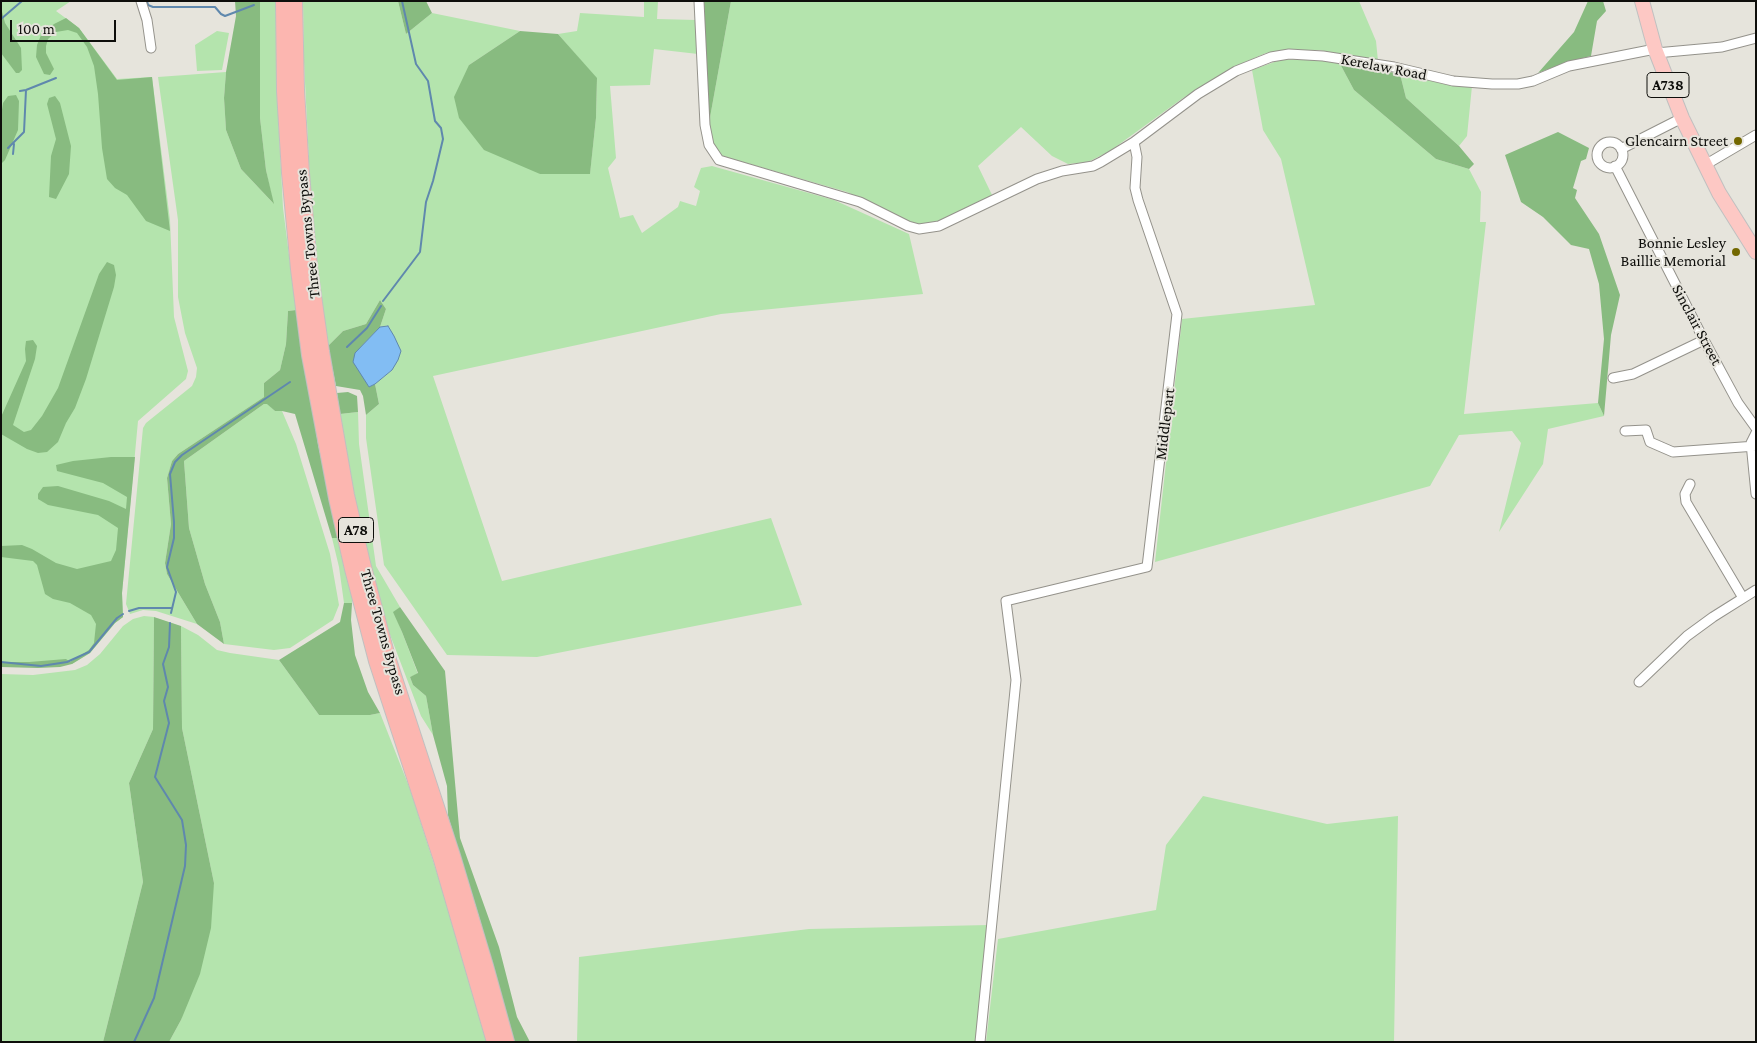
<!DOCTYPE html>
<html>
<head>
<meta charset="utf-8">
<style>
  body { margin:0 }
  #map { position:relative; width:1757px; height:1043px; overflow:hidden; background:#e6e4dc; font-family:"Crimson Pro",serif }
  canvas { display:block }
  .frame { position:absolute; inset:0; border:2px solid #0e0e0b; pointer-events:none }
  .scale { position:absolute; left:10px; top:20px; width:106px; height:22px; box-sizing:border-box; border:2px solid #0e0e0b; border-top:0; padding-left:6px; font-size:15px; line-height:18px; white-space:nowrap; color:#0e0e0b; -webkit-text-stroke:4px #e6e4dc; paint-order:stroke }
</style>
</head>
<body>
<div id="map">
<canvas width="1757" height="1043"></canvas>
<div class="frame"></div>
<div class="scale">100 m</div>
</div>
<script>
const c = document.querySelector('canvas').getContext('2d');
c.lineJoin = 'round';
function paint(path, color) { c.fillStyle = color; c.fill(path, 'evenodd'); }
const toPath = rows => new Path2D(rows.map(r => 'M' + r).join(''));
function trace(path, color, width, dash) { c.strokeStyle = color; c.lineWidth = width; c.lineCap = dash ? 'butt' : 'round'; c.setLineDash(dash || []); c.stroke(path); }
function drawText(font, color, halo, rows, align = 'center') {
  c.font = font + ' "Crimson Pro",serif'; c.lineWidth = 4; c.setLineDash([]); c.textBaseline = 'middle'; c.strokeStyle = halo; c.fillStyle = color; for (const [text, x, y, turn = 0] of rows) {
    c.save(); c.translate(x, y); c.rotate((+turn || 0) * Math.PI / 180); c.textAlign = isNaN(turn) ? turn : align; if (halo) c.strokeText(text, 0, 0); c.fillText(text, 0, 0); c.restore();
  }
}
paint(toPath([
  [1,1,71,1,56,11,79,28,117,79,152,77,170,220,174,317,188,371,186,379,138,421,122,593,123,617,115,623,90,653,72,664,1,663],
  [260,1,276,1,278,113,283,208,296,310,288,311,286,344,280,370,264,383,264,397,178,454,172,461,167,478,171,524,165,563,167,574,197,624,156,611,143,610,130,614,126,604,143,428,146,423,192,386,196,377,197,368,185,333,178,297,178,220,158,77,226,72,224,98,226,130,241,169,273,203,266,170,260,118],
  [303,1,398,1,406,34,432,13,520,31,469,65,540,174,590,173,596,118,597,79,558,34,577,31,580,13,644,17,644,1,658,1,657,19,696,20,698,54,654,49,650,85,610,86,616,158,608,168,620,218,633,215,642,233,678,207,680,201,696,206,700,191,694,187,701,168,712,166,834,200,909,234,923,294,721,314,433,376,502,581,771,518,802,605,537,657,447,655,384,565,366,438,366,415,379,404,375,384,392,370,389,326,380,327,386,309,380,300,366,324,343,331,328,346,312,221,304,62],
  [731,1,1359,1,1376,41,1378,61,1319,50,1294,50,1266,53,1238,65,1219,76,1183,98,1110,151,1088,162,1068,164,1052,156,1021,127,978,166,993,197,938,223,925,225,915,225,847,192,722,156,713,143,709,123],
  [217,31,229,33,222,70,197,71,195,45],
  [1304,59,1339,62,1354,90,1436,159,1469,169,1481,192,1480,222,1486,222,1464,414,1598,403,1604,416,1548,429,1543,464,1499,532,1521,443,1512,431,1459,435,1430,486,1155,562,1182,319,1315,305,1281,159,1263,130,1252,70,1280,60],
  [1400,74,1450,85,1472,86,1467,136,1459,146,1406,98],
  [267,403,275,411,282,411,296,444,330,554,339,605,333,620,290,648,274,650,224,644,220,622,205,584,189,528,184,461,264,404],
  [358,412,359,444,376,566,400,607,394,612,402,632,418,674,410,677,413,685,426,696,433,735,421,716,384,619,367,552,348,466,340,414],
  [332,538,338,538,353,597,352,603,344,603,339,567],
  [144,616,154,617,153,729,129,783,143,882,103,1042,1,1042,1,674,33,675,75,670,87,665,100,654,123,626,133,619],
  [181,626,198,635,217,650,230,653,279,660,319,715,370,715,380,713,410,789,460,945,488,1042,169,1042,181,1020,214,883,182,728],
  [1203,796,1327,824,1398,816,1394,1042,986,1042,998,939,1156,910,1166,845],
  [988,925,976,1042,577,1042,579,957,809,929]
]), '#b4e4ad');
paint(toPath([
  [235,1,260,1,260,118,266,170,274,204,241,169,226,130,224,98,226,72,236,16],
  [398,1,426,1,432,13,406,34],
  [704,1,731,1,709,123,708,123],
  [1588,1,1603,1,1606,11,1597,21,1591,56,1567,62,1538,73,1574,32],
  [1,8,5,23,21,48,22,70,19,73,16,73,1,53],
  [66,18,79,28,117,80,152,77,170,231,146,221,127,195,115,188,107,179,102,148,98,94,94,66,87,47,77,33,68,30,56,32,48,39,46,46,46,53,54,69,50,75,44,74,36,57,37,45,41,35,54,24],
  [520,31,558,34,597,78,596,118,590,174,540,174,484,150,459,118,454,97,469,65],
  [1339,62,1400,74,1406,98,1459,146,1474,164,1469,169,1436,159,1354,90],
  [16,95,19,101,18,130,5,160,1,164,1,116,3,103,8,96],
  [55,96,60,103,71,146,69,174,56,199,49,197,51,156,56,139,47,104,49,98],
  [1558,132,1589,148,1586,159,1581,161,1573,188,1577,190,1575,198,1599,234,1620,295,1611,335,1604,416,1598,403,1604,339,1599,284,1589,249,1571,245,1543,217,1521,202,1505,155],
  [107,262,114,265,116,275,114,287,86,379,75,408,66,423,58,442,47,452,38,453,27,449,1,434,1,417,26,361,25,349,26,341,33,340,37,346,35,359,13,425,24,432,31,430,42,416,58,388,99,274],
  [380,300,386,309,380,327,355,353,369,387,375,384,379,404,366,415,363,396,360,390,336,386,328,346,343,331,366,324],
  [296,310,318,444,338,538,332,538,295,414,282,411,275,411,267,404,264,404,184,461,189,528,205,584,220,622,224,644,197,624,167,574,165,563,171,524,167,478,172,461,178,454,264,397,264,383,280,370,286,344,288,311],
  [348,392,357,396,358,412,340,414,337,393],
  [111,457,135,457,122,593,123,617,115,623,90,653,72,664,60,667,38,668,1,667,1,662,29,662,66,659,70,662,89,650,94,643,96,624,91,615,70,603,53,599,45,594,37,565,33,561,1,557,1,546,22,545,32,549,56,563,77,569,111,561,116,550,118,528,98,515,48,505,38,499,38,494,43,487,58,486,109,501,126,509,127,497,103,483,57,471,56,465,73,461],
  [344,603,352,603,351,620,355,655,368,692,380,713,370,715,319,715,279,660,340,622],
  [400,607,445,671,460,838,499,947,517,1017,530,1042,514,1042,480,920,448,816,447,786,433,735,426,696,413,685,410,677,418,673,402,632,393,612],
  [154,617,181,626,182,728,214,883,211,928,200,974,181,1020,169,1042,103,1042,143,882,129,783,153,729]
]), '#88bb80');
const water = toPath([
  [388,326,394,336,401,351,398,360,392,370,375,384,369,387,353,362,355,353,380,327,388,326]
]);
paint(water, '#82bdf3');
trace(water, '#5f88ad', 1);
trace(toPath([
  [147,1,148,5,153,7,215,7,221,14,225,16,254,5],
  [1,19,22,1],
  [20,91,26,90,56,78],
  [8,148,24,132,26,90],
  [13,154,14,144],
  [383,301,420,252,426,202,433,181,443,139,441,128,435,121,428,81,416,64,402,1],
  [347,347,367,328,381,306],
  [129,611,139,608,171,608],
  [171,613,176,592,167,567,174,538,174,522,170,474,175,462,182,455,290,382],
  [1,662,41,666,67,662,89,652,117,618,123,614],
  [134,1042,154,998,185,866,186,845,182,820,155,777,169,723,164,701,168,687,163,664,169,647,170,623]
]), '#5f88ad', 2);
const minor = toPath([
  [141,1,147,20,151,48],
  [699,1,705,125,709,145,719,160,860,202,908,226,919,229,939,226,1037,179,1062,171,1093,166,1101,162,1134,142,1198,94,1236,71,1271,57,1289,54,1323,56,1394,67,1453,81,1492,84,1518,84,1533,81,1569,66,1655,49],
  [1656,53,1722,47,1756,38],
  '1597 155a13 13 0 1 1 26 0a13 13 0 1 1-26 0Z',
  [1621,149,1682,118],
  [1705,165,1756,135],
  [1615,166,1704,340,1738,403,1756,428],
  [1613,378,1633,374,1704,340],
  [1625,431,1646,430,1650,442,1673,452,1756,446],
  [1756,433,1751,443,1756,494],
  [1690,484,1685,494,1686,502,1743,598],
  [1639,682,1687,636,1713,617,1756,590],
  [980,1042,1016,680,1006,601,1147,567,1177,314,1138,200,1135,188,1137,157,1134,142]
]);
const primary = toPath([
  [1642,1,1655,49,1682,118,1719,193,1756,252]
]);
const trunk = toPath([
  [283,1,284,91,289,173,298,269,309,355,336,498,352,569,376,661,441,860,494,1042],
  [295,1,297,90,302,173,310,267,322,352,347,495,363,563,388,657,453,856,486,966,507,1042]
]);
trace(minor, '#94928b', 11);
trace(primary, '#c0c0c0', 16);
trace(trunk, '#c0c0c0', 16);
trace(minor, '#fff', 9);
trace(primary, '#fdc8c4', 14);
trace(trunk, '#fcb6b0', 14);
for (const [x, y, r, color] of [
  [1738,141,5,"#736800"],
  [1736,252,5,"#736800"]
]) { const dot = new Path2D(); dot.arc(x, y, r, 0, 2 * Math.PI); c.fillStyle = color; c.fill(dot); trace(dot, '#e6e4dc', 2); }
for (const [x, y, w] of [
  [1668,85,42],
  [356,530,35]
]) { const box = new Path2D(); box.roundRect(x - w / 2, y - 12.5, w, 25, 4); c.fillStyle = '#e6e4dc'; c.fill(box); trace(box, '#0e0e0b', 1); }
drawText('bold 15px', '#0e0e0b', null, [
  ["A738",1668,85],
  ["A78",356,530]
]);
drawText('16px', '#0e0e0b', '#e6e4dc', [
  ["Kerelaw Road",1384,67,11],
  ["Three Towns Bypass",308,234,-96],
  ["Sinclair Street",1697,325,62],
  ["Middlepart",1165,424,-83],
  ["Three Towns Bypass",383,632,74]
]);
drawText('16px', '#0e0e0b', '#e6e4dc', [
  ["Glencairn Street",1728,141],
  ["Bonnie Lesley",1726,243],
  ["Baillie Memorial",1726,261]
], 'right');
</script>
</body>
</html>
